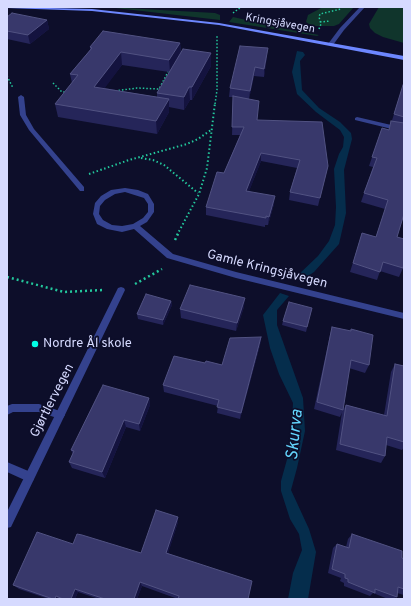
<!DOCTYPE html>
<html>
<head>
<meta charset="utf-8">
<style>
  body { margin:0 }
  #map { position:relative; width:411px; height:606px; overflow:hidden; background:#0d0e2a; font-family:Overpass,sans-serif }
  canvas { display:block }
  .frame { position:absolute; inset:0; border:8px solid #d6daff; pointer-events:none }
</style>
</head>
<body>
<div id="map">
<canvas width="411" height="606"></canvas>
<div class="frame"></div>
</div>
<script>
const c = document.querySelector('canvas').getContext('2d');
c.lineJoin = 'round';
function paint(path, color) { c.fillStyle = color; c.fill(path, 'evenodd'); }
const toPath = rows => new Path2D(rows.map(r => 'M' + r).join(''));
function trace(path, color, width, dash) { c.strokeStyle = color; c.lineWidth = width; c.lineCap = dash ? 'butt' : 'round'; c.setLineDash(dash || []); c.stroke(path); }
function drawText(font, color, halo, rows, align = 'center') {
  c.font = font + ' Overpass,sans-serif'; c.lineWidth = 3.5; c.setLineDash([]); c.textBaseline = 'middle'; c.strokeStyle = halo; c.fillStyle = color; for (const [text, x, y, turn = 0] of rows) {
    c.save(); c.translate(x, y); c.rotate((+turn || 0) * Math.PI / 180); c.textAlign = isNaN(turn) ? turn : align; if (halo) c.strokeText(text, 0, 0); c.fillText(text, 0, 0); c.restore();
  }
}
paint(toPath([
  [107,7,215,13,220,15,220,20],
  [323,7,354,7,339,24,334,26,312,26,306,22,308,15],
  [379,7,404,7,404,43,383,37,375,33,370,28,369,24],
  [233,17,282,28,319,35,317,36,229,22]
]), '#10352c');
paint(toPath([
  [297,51,303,52,305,55,300,61,302,90,319,108,340,122,351,133,352,139,344,170,346,213,339,244,314,272,305,278,297,276,318,256,329,241,335,225,336,207,334,169,339,154,343,147,344,137,340,130,316,112,297,94,292,72],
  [280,293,289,296,277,310,277,325,303,398,305,431,297,468,291,490,309,529,316,552,308,599,288,599,293,573,302,550,299,534,290,519,281,491,281,481,291,445,293,403,279,374,270,348,263,315]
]), '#052d4c');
trace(toPath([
  [233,13,241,7],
  [320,22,330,21],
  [319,29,321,24,319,17,320,14,341,9],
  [7,76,13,88],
  [53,83,62,92,66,92],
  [115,91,137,88,159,89,169,70],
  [215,104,217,90,217,36]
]), '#23c79c', 1.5, [1.5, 2]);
trace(toPath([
  [141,158,153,160,164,165,198,193],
  [89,174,129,160,187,144,198,139,211,130],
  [177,235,199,194,207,168,215,103]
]), '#23c79c', 2, [1.5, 2.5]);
trace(toPath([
  [175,240,178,234],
  [7,277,64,292,104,290],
  [135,284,162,269]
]), '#23c79c', 2.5, [2, 3]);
paint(toPath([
  [21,95,24,97,26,115,34,129,84,187,84,191,80,191,29,130,20,115,18,97,21,95],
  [12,404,39,404,63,412,65,415,63,418,60,419,39,412,13,412,7,415,7,406,12,404],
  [7,462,33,473,34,477,33,481,29,482,7,472,7,462]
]), '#34428e');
paint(toPath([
  [360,7,365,7,344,30,333,45,329,45,328,44,340,28,360,7],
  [357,117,404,128,404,132,355,120,355,118,357,117],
  [125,188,138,190,148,194,154,204,154,212,147,222,140,226,173,254,236,272,404,313,404,319,236,278,167,258,134,229,122,232,107,229,97,224,93,214,95,203,101,196,111,190,125,188],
  [125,192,144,198,148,204,148,212,143,218,133,224,122,226,112,225,103,220,99,214,100,206,105,200,115,194,125,192],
  [121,287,124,288,125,290,11,527,7,528,7,512,117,290,118,288,121,287]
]), '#34428e');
paint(toPath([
  [7,7,92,9,219,23,404,56,404,60,219,25,92,11,7,8,7,7]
]), '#6d87ff');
paint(toPath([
  [7,17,47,20,49,29,30,44,7,39],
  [180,43,181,52,211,66,192,100,190,100,184,110,169,107,169,112,157,134,58,117,55,104,72,83,70,74,90,50,90,47],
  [122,65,169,72,157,93,157,97,104,88],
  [267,56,264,77,254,76,249,99,257,120,328,166,318,206,289,200,290,192,297,168,261,161,249,191,274,204,268,225,265,225,265,227,206,215,206,207,224,173,240,135,232,135,233,97,229,97,230,88],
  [403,85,404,85,404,214,397,237,403,268,399,277,380,271,377,280,350,272,362,233,376,237,385,209,361,202,373,167,369,166,382,128,389,130],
  [171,301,172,305,163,325,138,319,137,314],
  [244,307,236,331,181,318,180,309],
  [312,308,306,332,282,325,283,321],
  [332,327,350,331,351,329,369,365,365,373,349,368,343,410,340,417,314,409,330,335],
  [261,337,260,345,240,419,217,413,218,406,164,392,163,385,205,363,222,365],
  [395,364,404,366,404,447,402,450,386,445,385,456,381,463,336,450,342,412,346,405,384,415,391,372],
  [149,398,150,405,140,431,126,427,105,478,72,468,69,462,73,454,71,450],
  [178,522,168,553,248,599,178,599,142,586,137,599,99,599,78,592,75,599,49,599,19,589,13,585,73,544,141,553],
  [352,534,404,559,404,595,397,593,397,597,393,599,388,599,373,593,370,596,344,586,344,583,340,581,341,578,328,573,333,548,337,544,346,547,348,539]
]), '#252559');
paint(toPath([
  [47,20,49,29,30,44,28,35],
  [180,43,181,55,170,72,169,60],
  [268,48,267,56,264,77,264,69],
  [121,52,122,65,96,100,94,87],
  [211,53,211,66,192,100,192,87],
  [255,67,254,76,249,99,250,91],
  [189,87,190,100,184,110,184,97],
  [169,99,169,112,157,134,156,121],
  [261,153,261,161,246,199,246,191],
  [275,196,274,204,268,225,269,217],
  [245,298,244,307,236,331,237,323],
  [171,301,172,305,163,325,163,320],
  [261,337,260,345,240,419,241,413],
  [149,398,150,405,140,431,139,424],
  [124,420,126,427,105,478,102,472],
  [178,517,178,522,167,557,166,553],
  [140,582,142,586,137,599,134,599],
  [75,589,78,592,75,599,71,599],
  [56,596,59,599,55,599]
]), '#14133f');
const building = toPath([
  [12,13,47,20,28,35,7,31,7,17,12,13],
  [103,31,180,43,169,60,121,52,94,87,169,99,156,121,55,104,78,75,70,74,92,48,90,47,103,31],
  [240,46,268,48,264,69,255,67,250,91,230,88,240,46],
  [183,49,211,53,192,87,189,87,184,97,157,93,183,49],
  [403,85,404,85,404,117,394,114,403,85],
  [233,96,259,101,257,120,322,122,328,166,320,198,290,192,300,160,261,153,246,191,275,196,269,217,266,216,266,218,206,207,217,172,224,173,244,127,232,127,233,96],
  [391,121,404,123,404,214,397,237,404,239,404,263,403,268,383,262,380,272,353,263,362,233,376,237,388,200,364,193,377,158,372,157,382,128,389,130,391,121],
  [190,285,245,298,237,323,180,309,190,285],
  [146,294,171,301,163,320,137,314,146,294],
  [289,302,312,308,307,327,283,321,289,302],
  [332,327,351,331,351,329,373,335,369,365,351,360,343,410,317,402,332,327],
  [261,337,241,413,217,407,219,400,163,385,174,356,205,363,206,361,222,365,230,338,261,337],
  [395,364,404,366,404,442,387,437,385,456,340,444,346,405,387,416,395,364],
  [103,385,149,398,139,424,124,420,102,472,69,462,74,451,71,450,103,385],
  [156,510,178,517,166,553,252,581,248,599,178,599,179,596,140,582,134,599,105,599,75,589,71,599,63,599,56,596,55,599,53,599,13,585,37,532,73,544,77,534,82,535,141,553,156,510],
  [352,534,402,551,402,558,404,559,404,589,398,587,397,597,375,589,375,593,348,582,348,579,345,578,345,574,332,569,337,544,349,548,352,534]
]);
paint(building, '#38386b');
trace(building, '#515282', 1);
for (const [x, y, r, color] of [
  [35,344,4,"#02ffe6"]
]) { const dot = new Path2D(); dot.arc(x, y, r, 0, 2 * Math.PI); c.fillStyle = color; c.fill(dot); trace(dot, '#0d0e2a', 1.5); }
drawText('11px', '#d6daff', '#0d0e2a', [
  ["Kringsjåvegen",280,24,10]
]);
drawText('13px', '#d6daff', '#0d0e2a', [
  ["Gamle Kringsjåvegen",267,270,14],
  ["Gjørtlervegen",53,401,-63]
]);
drawText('13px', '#d6daff', '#0d0e2a', [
  ["Nordre Ål skole",43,344]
], 'left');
drawText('italic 17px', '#64d6ff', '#0d0e2a', [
  ["Skurva",296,435,-84]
]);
</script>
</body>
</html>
